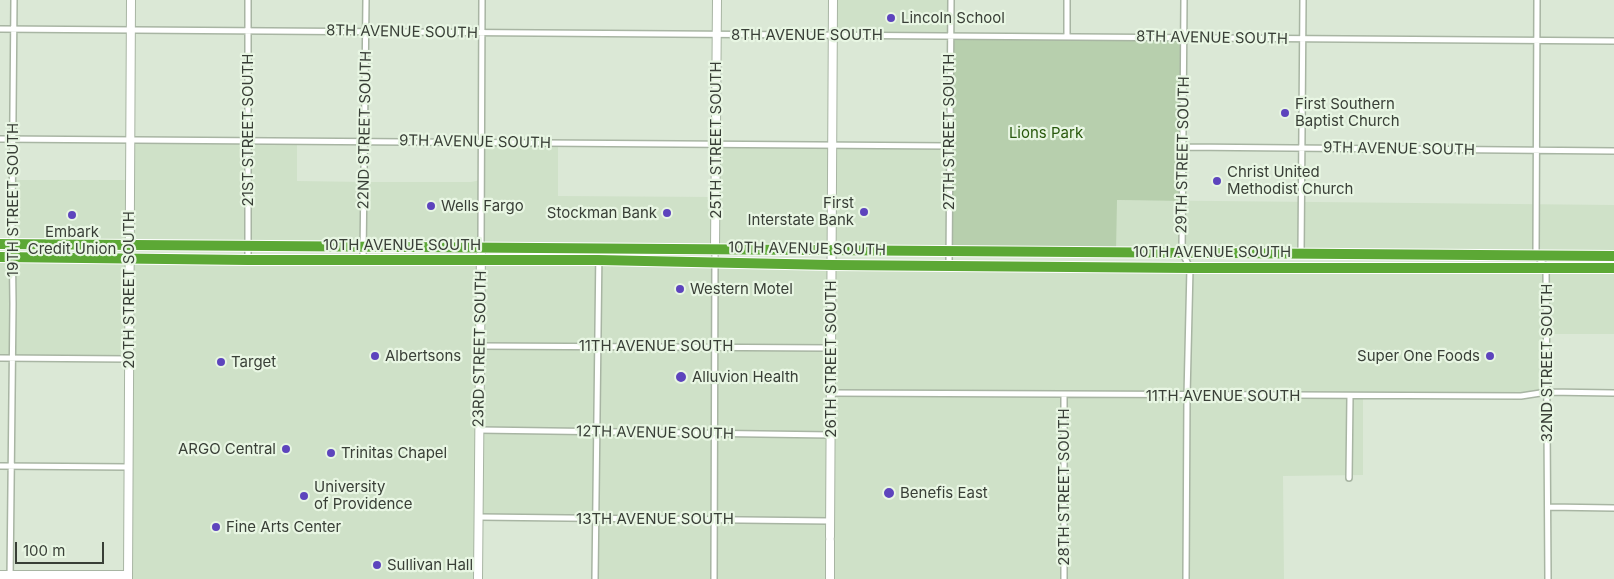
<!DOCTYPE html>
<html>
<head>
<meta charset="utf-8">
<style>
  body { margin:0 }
  #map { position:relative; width:1614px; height:579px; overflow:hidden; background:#dbe8d6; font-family:Inter,sans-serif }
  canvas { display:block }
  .scale { position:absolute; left:15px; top:542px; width:89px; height:22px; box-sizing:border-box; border:2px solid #393f37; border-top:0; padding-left:6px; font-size:15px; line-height:18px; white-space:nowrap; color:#393f37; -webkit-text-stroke:4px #e8f6e3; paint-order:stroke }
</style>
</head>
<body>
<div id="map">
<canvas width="1614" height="579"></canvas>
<div class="scale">100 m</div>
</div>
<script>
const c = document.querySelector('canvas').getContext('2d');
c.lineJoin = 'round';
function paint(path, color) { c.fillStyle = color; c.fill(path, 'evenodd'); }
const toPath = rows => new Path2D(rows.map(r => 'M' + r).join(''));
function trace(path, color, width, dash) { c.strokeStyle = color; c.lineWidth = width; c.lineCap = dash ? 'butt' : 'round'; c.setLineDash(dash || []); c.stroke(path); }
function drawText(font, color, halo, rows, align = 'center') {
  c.font = font + ' Inter,sans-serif'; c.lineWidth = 4.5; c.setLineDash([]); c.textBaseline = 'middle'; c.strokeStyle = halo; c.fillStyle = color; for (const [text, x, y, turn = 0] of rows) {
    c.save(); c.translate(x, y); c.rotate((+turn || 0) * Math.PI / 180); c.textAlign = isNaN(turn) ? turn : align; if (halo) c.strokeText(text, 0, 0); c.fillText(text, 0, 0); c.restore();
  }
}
paint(toPath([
  [833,0,950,0,950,37,833,36],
  [130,139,297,140,297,181,364,182,471,182,481,180,481,142,558,143,558,196,715,197,715,144,949,146,948,251,12,244,13,180,130,180],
  [1116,200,1614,205,1614,256,1116,252],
  [0,257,1614,268,1614,334,1547,334,1547,392,1521,396,1363,396,1363,475,1283,476,1284,579,595,579,596,519,479,517,478,579,128,579,129,359,0,358]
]), '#cfe1c8');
paint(toPath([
  [950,37,1184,38,1183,201,1117,200,1116,252,948,251]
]), '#b7cfad');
const street = toPath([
  [1184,0,1182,252,1190,268,1187,396,1186,579],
  [1537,0,1536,255,1546,267,1548,579],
  [0,29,1614,41],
  [1067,37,1067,0],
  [0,139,949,146],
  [1184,147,1614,151],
  [481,246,482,0],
  [1301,253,1303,0],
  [363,259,366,0],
  [248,260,248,0],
  [949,265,951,0],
  [480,346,831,348],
  [0,358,129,359],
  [831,393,1521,396,1547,392,1614,393],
  [1064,395,1064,579],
  [479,430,831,435],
  [0,466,128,467],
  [1349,478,1350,396],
  [1548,507,1614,508],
  [479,517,830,521],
  [10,579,13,304,12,223,14,0],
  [595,579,599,247],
  [714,579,715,249]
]);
const secondary = toPath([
  [715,249,717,0],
  [830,537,833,0],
  [0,575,128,575],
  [128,579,131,0],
  [478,579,481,246],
  [830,579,830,541]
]);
const highway = toPath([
  [0,244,1614,256],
  [0,257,248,260,598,260,832,265,1190,268,1614,268]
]);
trace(street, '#a8b5a3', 8);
trace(secondary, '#a8b5a3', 10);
trace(highway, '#fff', 12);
trace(street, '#fff', 5);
trace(secondary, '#fff', 8);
trace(highway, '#5ca835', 10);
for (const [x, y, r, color] of [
  [891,18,5,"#5d44bd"],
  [1285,113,5,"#5d44bd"],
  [1217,181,5,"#5d44bd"],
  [431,206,5,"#5d44bd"],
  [864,212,5,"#5d44bd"],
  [667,213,5,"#5d44bd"],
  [72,215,5,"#5d44bd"],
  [680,289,5,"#5d44bd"],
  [375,356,5,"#5d44bd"],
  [1490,356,5,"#5d44bd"],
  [221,362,5,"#5d44bd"],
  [681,377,6,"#5d44bd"],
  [286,449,5,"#5d44bd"],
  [331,453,5,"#5d44bd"],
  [889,493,6,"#5d44bd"],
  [304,496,5,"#5d44bd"],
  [216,527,5,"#5d44bd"],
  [377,565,5,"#5d44bd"]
]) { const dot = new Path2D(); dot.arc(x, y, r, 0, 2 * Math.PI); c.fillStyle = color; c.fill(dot); trace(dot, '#e8f6e3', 2); }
drawText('15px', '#393f37', '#e8f6e3', [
  ["Lincoln School",901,18],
  ["First Southern",1295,104],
  ["Baptist Church",1295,121],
  ["Christ United",1227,172],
  ["Methodist Church",1227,189],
  ["First",854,203,"right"],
  ["Interstate Bank",854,220,"right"],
  ["Wells Fargo",441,206],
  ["Stockman Bank",657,213,"right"],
  ["Embark",72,232,"center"],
  ["Credit Union",72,249,"center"],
  ["Western Motel",690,289],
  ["Albertsons",385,356],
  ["Super One Foods",1480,356,"right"],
  ["Target",231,362],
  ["Alluvion Health",692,377],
  ["ARGO Central",276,449,"right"],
  ["Trinitas Chapel",341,453],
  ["University",314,487],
  ["of Providence",314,504],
  ["Benefis East",900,493],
  ["Fine Arts Center",226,527],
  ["Sullivan Hall",387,565]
], 'left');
drawText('15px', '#393f37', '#e8f6e3', [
  ["8TH AVENUE SOUTH",402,32,1],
  ["8TH AVENUE SOUTH",807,35],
  ["8TH AVENUE SOUTH",1212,38,1],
  ["21ST STREET SOUTH",248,130,-90],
  ["22ND STREET SOUTH",365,130,-89],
  ["27TH STREET SOUTH",949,132,-90],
  ["25TH STREET SOUTH",716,140,-90],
  ["9TH AVENUE SOUTH",475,142,1],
  ["9TH AVENUE SOUTH",1399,149,1],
  ["29TH STREET SOUTH",1183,155,-89],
  ["19TH STREET SOUTH",13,200,-90],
  ["10TH AVENUE SOUTH",402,245],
  ["10TH AVENUE SOUTH",807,249,1],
  ["10TH AVENUE SOUTH",1212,252],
  ["20TH STREET SOUTH",129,290,-90],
  ["11TH AVENUE SOUTH",656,346],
  ["23RD STREET SOUTH",480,349,-89],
  ["26TH STREET SOUTH",831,359,-90],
  ["32ND STREET SOUTH",1547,363,-90],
  ["11TH AVENUE SOUTH",1223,396],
  ["12TH AVENUE SOUTH",655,433,1],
  ["28TH STREET SOUTH",1064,487,-90],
  ["13TH AVENUE SOUTH",655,519]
]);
drawText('15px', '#28580c', '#e8f6e3', [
  ["Lions Park",1046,133]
]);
</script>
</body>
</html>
